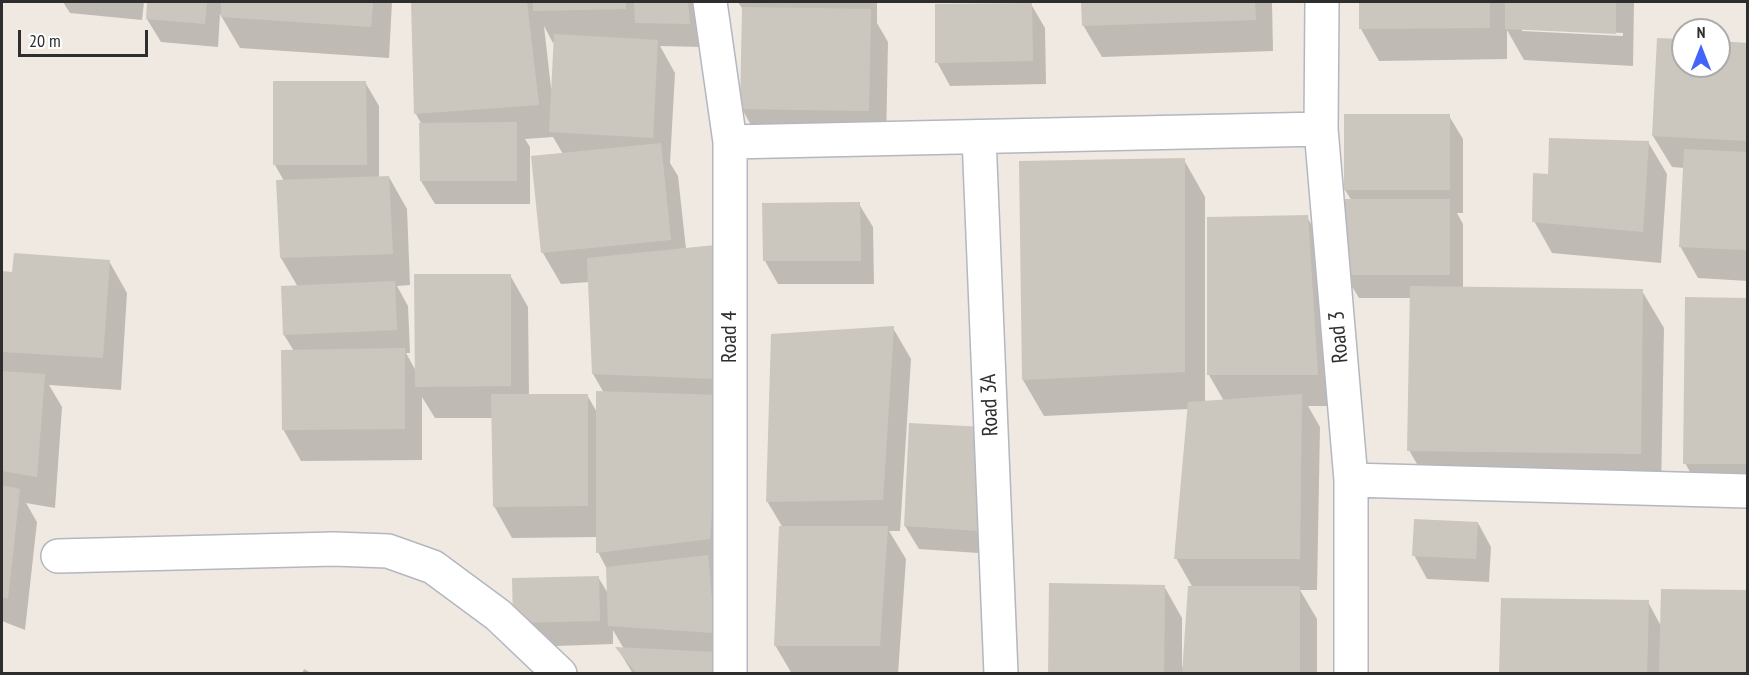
<!DOCTYPE html>
<html>
<head>
<meta charset="utf-8">
<style>
  body { margin:0 }
  #map { position:relative; width:1749px; height:675px; overflow:hidden; background:#efe9e1; font-family:"PT Sans Narrow",sans-serif }
  canvas { display:block }
  .frame { position:absolute; inset:0; border:3px solid #2e2e2e; pointer-events:none }
  .north { position:absolute; left:1671px; top:18px; width:60px; height:60px; box-sizing:border-box; background:#fff; border:2px solid #ababab; border-radius:50%; rotate:0deg; font-size:16px; font-weight:700; line-height:24px; text-align:center; color:#2e2e2e }
  .north::after { content:''; display:block; margin:auto; width:21px; height:27px; background:#4264fb; clip-path:polygon(50% 0,100% 100%,50% 72%,0 100%) }
  .scale { position:absolute; left:18px; top:30px; width:130px; height:27px; box-sizing:border-box; border:3px solid #2e2e2e; border-top:0; padding-left:8px; font-size:18px; line-height:21px; white-space:nowrap; color:#2e2e2e; -webkit-text-stroke:4px #fff; paint-order:stroke }
</style>
</head>
<body>
<div id="map">
<canvas width="1749" height="675"></canvas>
<div class="frame"></div>
<div class="north">N</div>
<div class="scale">20 m</div>
</div>
<script>
const c = document.querySelector('canvas').getContext('2d');
c.lineJoin = 'round';
function paint(path, color) { c.fillStyle = color; c.fill(path, 'evenodd'); }
const toPath = rows => new Path2D(rows.map(r => 'M' + r).join(''));
function trace(path, color, width, dash) { c.strokeStyle = color; c.lineWidth = width; c.lineCap = dash ? 'butt' : 'round'; c.setLineDash(dash || []); c.stroke(path); }
function drawText(font, color, halo, rows, align = 'center') {
  c.font = font + ' "PT Sans Narrow",sans-serif'; c.lineWidth = 4.5; c.setLineDash([]); c.textBaseline = 'middle'; c.strokeStyle = halo; c.fillStyle = color; for (const [text, x, y, turn = 0] of rows) {
    c.save(); c.translate(x, y); c.rotate((+turn || 0) * Math.PI / 180); c.textAlign = isNaN(turn) ? turn : align; if (halo) c.strokeText(text, 0, 0); c.fillText(text, 0, 0); c.restore();
  }
}
paint(toPath([
  [63,2,144,2,142,20,70,13],
  [149,2,392,2,389,58,240,48,220,14,218,47,161,42,147,19],
  [413,2,699,2,703,47,660,46,675,73,670,163,678,176,686,249,714,246,726,674,633,674,618,649,624,649,613,630,613,644,528,647,515,623,598,577,609,595,607,569,598,552,598,537,512,538,494,506,493,418,435,418,422,397,422,460,301,461,283,429,294,351,284,335,282,288,298,287,281,258,284,181,275,165,275,82,365,82,379,106,379,177,389,177,407,209,410,285,397,286,408,306,410,353,406,353,416,371,510,275,528,307,529,396,587,395,598,414,604,393,593,374,589,282,561,284,543,253,533,157,563,154,553,137,525,139,530,147,530,204,435,204,421,181,422,125,416,114],
  [544,26,553,43,555,42,553,88,551,88],
  [738,2,877,2,877,23,888,42,886,143,760,141,742,109,744,11],
  [1083,2,1272,2,1273,51,1102,57,1083,25],
  [1360,2,1634,2,1633,66,1524,60,1507,30,1507,59,1379,61,1361,29],
  [1522,28,1623,33,1623,36,1522,31],
  [1031,4,1045,28,1046,84,950,86,937,62],
  [1683,41,1683,66,1719,66,1719,43,1748,44,1748,281,1698,278,1680,246,1685,168,1672,167,1653,136],
  [1449,116,1463,139,1463,213,1457,213,1463,224,1463,288,1642,291,1664,328,1661,491,1430,487,1409,450,1411,298,1359,298,1345,275,1352,201,1345,190],
  [1648,142,1667,174,1661,263,1552,253,1534,221,1550,176],
  [1184,160,1205,197,1205,402,1224,401,1209,375,1307,217,1325,248,1336,406,1308,406,1320,427,1317,590,1300,590,1317,619,1317,674,1049,674,1164,586,1182,618,1182,667,1184,667,1193,588,1176,558,1189,409,1044,416,1023,380],
  [859,204,873,227,874,284,778,284,765,261],
  [109,261,127,293,121,390,49,385,62,407,55,508,26,503,37,522,25,630,2,621,2,273,14,274],
  [1748,299,1748,500,1706,500,1685,463],
  [893,328,911,359,900,531,889,531,906,559,898,674,792,674,775,645,783,528,767,501],
  [998,452,993,554,919,549,905,526],
  [1478,523,1491,547,1489,582,1427,579,1414,555],
  [1648,602,1661,626,1748,674,1501,674],
  [304,669,313,674,302,674]
]), '#0003');
paint(toPath([
  [147,2,207,2,205,24,146,19],
  [221,2,373,2,371,27,221,17],
  [411,2,527,2,539,105,414,114],
  [533,2,626,2,626,9,533,11],
  [634,2,688,2,690,24,635,23],
  [1081,2,1255,2,1256,20,1082,26],
  [1359,2,1490,2,1490,28,1359,29],
  [1505,2,1616,2,1616,34,1505,29],
  [1032,3,1033,61,935,63,935,4],
  [742,7,871,9,869,111,740,109],
  [554,34,658,40,653,138,549,132],
  [1657,38,1683,39,1683,66,1719,66,1719,41,1748,43,1748,141,1652,136],
  [273,81,366,81,367,165,273,165],
  [1344,114,1450,114,1450,190,1344,190],
  [517,122,517,181,420,181,419,123],
  [1549,138,1649,141,1643,232,1532,222,1533,173,1548,174],
  [661,143,671,240,541,253,531,156],
  [1684,149,1748,152,1748,250,1679,247],
  [1185,158,1185,372,1022,380,1019,161],
  [389,176,393,254,280,258,276,180],
  [1344,199,1450,199,1450,275,1344,275],
  [860,202,861,261,763,261,762,203],
  [1308,215,1318,375,1207,375,1207,217],
  [715,245,715,379,592,374,587,258],
  [14,253,110,260,103,358,2,352,2,271,12,272],
  [414,274,511,274,511,386,415,387],
  [395,281,397,330,283,335,281,286],
  [1410,286,1643,289,1641,454,1407,451],
  [1685,297,1748,298,1748,464,1683,464],
  [894,326,883,500,766,502,771,334],
  [405,348,405,429,282,430,281,350],
  [2,371,45,374,37,477,2,471],
  [596,391,720,395,710,539,596,553],
  [491,394,588,394,588,506,493,507],
  [1302,394,1300,559,1174,559,1188,402],
  [909,423,985,427,980,531,904,526],
  [2,485,20,489,8,599,2,597],
  [1414,519,1478,522,1476,559,1412,556],
  [779,526,888,526,880,646,774,646],
  [708,555,715,633,608,626,606,567],
  [599,576,600,621,513,623,512,578],
  [1049,583,1165,585,1164,674,1048,674],
  [1188,586,1300,586,1300,674,1182,674],
  [1661,589,1748,590,1748,674,1659,674],
  [1501,598,1649,600,1647,674,1499,674],
  [615,647,715,652,714,674,637,674]
]), '#cbc7bf');
const minor = toPath([
  [710,2,730,142,730,674],
  [1322,2,1321,129,1351,480,1351,674],
  [979,137,1001,674],
  [730,142,1321,129],
  [1351,480,1748,491],
  [58,556,334,549,388,551,433,567,498,615,560,674]
]);
trace(minor, '#b4b7c1', 36);
trace(minor, '#fff', 33);
drawText('22px', '#2e2e2e', '#fff', [
  ["Road 4",730,337,-90],
  ["Road 3",1339,337,-95],
  ["Road 3A",990,405,-92]
]);
</script>
</body>
</html>
